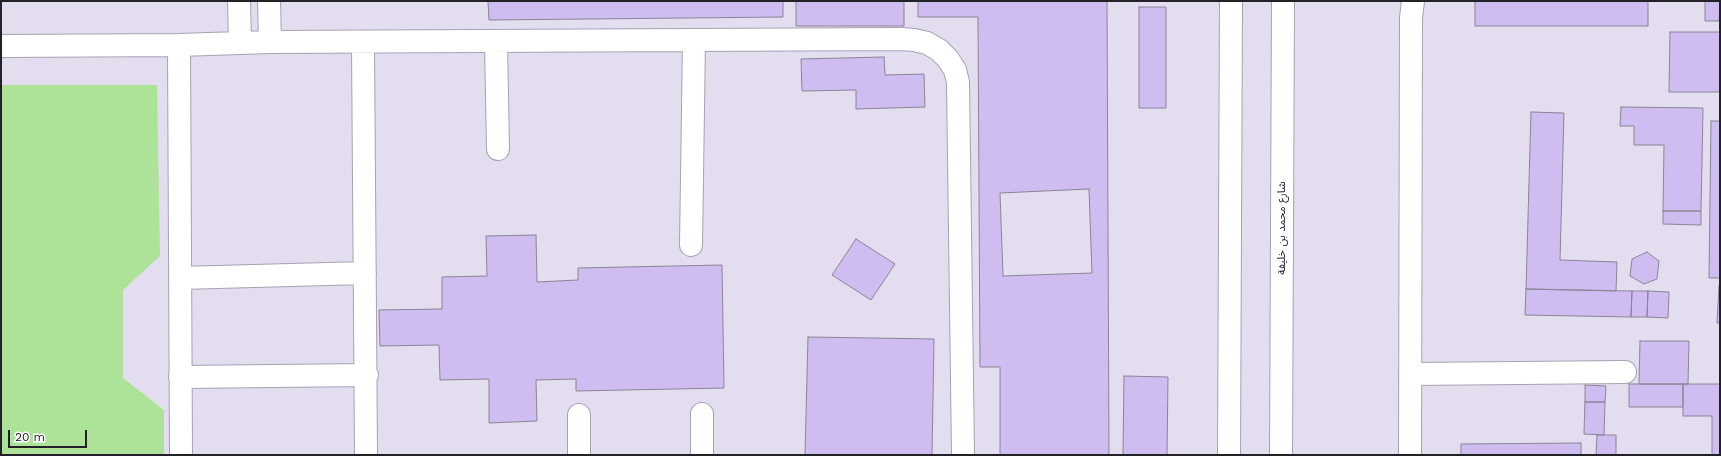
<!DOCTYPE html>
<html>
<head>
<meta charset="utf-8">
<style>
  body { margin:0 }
  #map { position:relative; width:1721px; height:456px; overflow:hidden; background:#e3ddef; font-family:"Work Sans",sans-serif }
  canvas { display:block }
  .frame { position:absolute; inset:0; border:2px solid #232128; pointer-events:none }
  .scale { position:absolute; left:8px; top:430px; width:79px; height:18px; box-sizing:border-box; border:2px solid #232128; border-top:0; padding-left:5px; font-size:12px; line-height:14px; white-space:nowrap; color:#232128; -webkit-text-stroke:3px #fff; paint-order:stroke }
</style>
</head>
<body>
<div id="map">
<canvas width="1721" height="456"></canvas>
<div class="frame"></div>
<div class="scale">20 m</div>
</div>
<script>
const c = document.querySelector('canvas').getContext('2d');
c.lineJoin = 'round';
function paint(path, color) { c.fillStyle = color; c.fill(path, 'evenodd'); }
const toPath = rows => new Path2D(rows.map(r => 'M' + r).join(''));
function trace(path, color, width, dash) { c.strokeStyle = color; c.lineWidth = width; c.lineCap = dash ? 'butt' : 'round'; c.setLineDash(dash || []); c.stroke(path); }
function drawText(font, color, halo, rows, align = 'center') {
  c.font = font + ' "Work Sans","Noto Sans Arabic",sans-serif'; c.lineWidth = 3.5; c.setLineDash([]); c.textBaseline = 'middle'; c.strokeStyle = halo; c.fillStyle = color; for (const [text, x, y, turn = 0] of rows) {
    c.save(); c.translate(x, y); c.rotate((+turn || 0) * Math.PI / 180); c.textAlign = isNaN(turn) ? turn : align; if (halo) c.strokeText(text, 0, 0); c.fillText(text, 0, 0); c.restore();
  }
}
paint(toPath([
  [1,85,157,85,160,256,123,290,123,378,164,410,164,455,1,455]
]), '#ade399');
const building = toPath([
  [488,1,783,1,783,17,489,20,488,1],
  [796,1,904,1,904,26,796,26,796,1],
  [918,1,1107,1,1109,455,1000,455,1000,367,980,367,978,17,918,17,918,1],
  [1089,189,1092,273,1003,276,1000,193,1089,189],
  [1475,1,1648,1,1648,26,1475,26,1475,1],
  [1705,1,1720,1,1719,21,1705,21,1705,1],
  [1139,7,1166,7,1166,108,1139,108,1139,7],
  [1670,32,1720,32,1720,92,1669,92,1670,32],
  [884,57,885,75,924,74,925,107,856,109,856,90,802,91,801,59,884,57],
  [1621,107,1703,108,1701,211,1663,211,1664,145,1634,145,1634,126,1620,126,1621,107],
  [1531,112,1564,113,1560,260,1617,262,1616,291,1526,289,1531,112],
  [1711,121,1720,121,1720,278,1709,278,1711,121],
  [1663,211,1701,211,1701,225,1663,224,1663,211],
  [536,235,537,282,578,280,578,268,722,265,724,388,576,391,576,379,536,380,537,421,489,423,489,379,440,380,439,345,380,346,379,310,442,309,442,277,487,276,486,236,536,235],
  [856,239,895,264,871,300,832,275,856,239],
  [1647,252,1659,261,1657,279,1644,284,1630,276,1632,259,1647,252],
  [1719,286,1720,286,1720,323,1717,323,1719,286],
  [1526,289,1632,291,1631,317,1525,315,1526,289],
  [1632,291,1648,291,1647,317,1631,317,1632,291],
  [1648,291,1669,292,1668,318,1647,317,1648,291],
  [808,337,934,339,932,455,805,455,808,337],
  [1640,341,1689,341,1688,384,1639,384,1640,341],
  [1124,376,1168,377,1167,455,1123,455,1124,376],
  [1629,384,1683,384,1683,407,1629,407,1629,384],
  [1683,384,1720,384,1720,455,1712,455,1712,416,1683,416,1683,384],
  [1585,385,1606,386,1605,402,1585,402,1585,385],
  [1585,402,1605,402,1604,435,1584,434,1585,402],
  [1597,435,1616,435,1616,455,1596,455,1597,435],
  [1581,443,1581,455,1461,455,1461,444,1581,443]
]);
paint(building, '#cfbdf2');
trace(building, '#8a8495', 1);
const minor = toPath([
  [239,1,240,43],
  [269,1,270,42],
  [496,42,498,149],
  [363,43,366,455],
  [179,45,181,455],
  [1,46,179,45,270,42,902,39,914,40,927,43,939,50,948,59,955,70,958,82,963,455],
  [691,245,694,40],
  [180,278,365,273],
  [1411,374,1625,372],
  [180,377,367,375],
  [702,414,702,455],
  [579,415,579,455],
  [1229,455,1231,1],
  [1281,455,1283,1],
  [1410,455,1411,18,1413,1]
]);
trace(minor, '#a7a2b3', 24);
trace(minor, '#fff', 22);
drawText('11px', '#232128', '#fff', [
  ["شارع محمد بن خليفة",1282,228,-90]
]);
</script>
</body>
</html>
